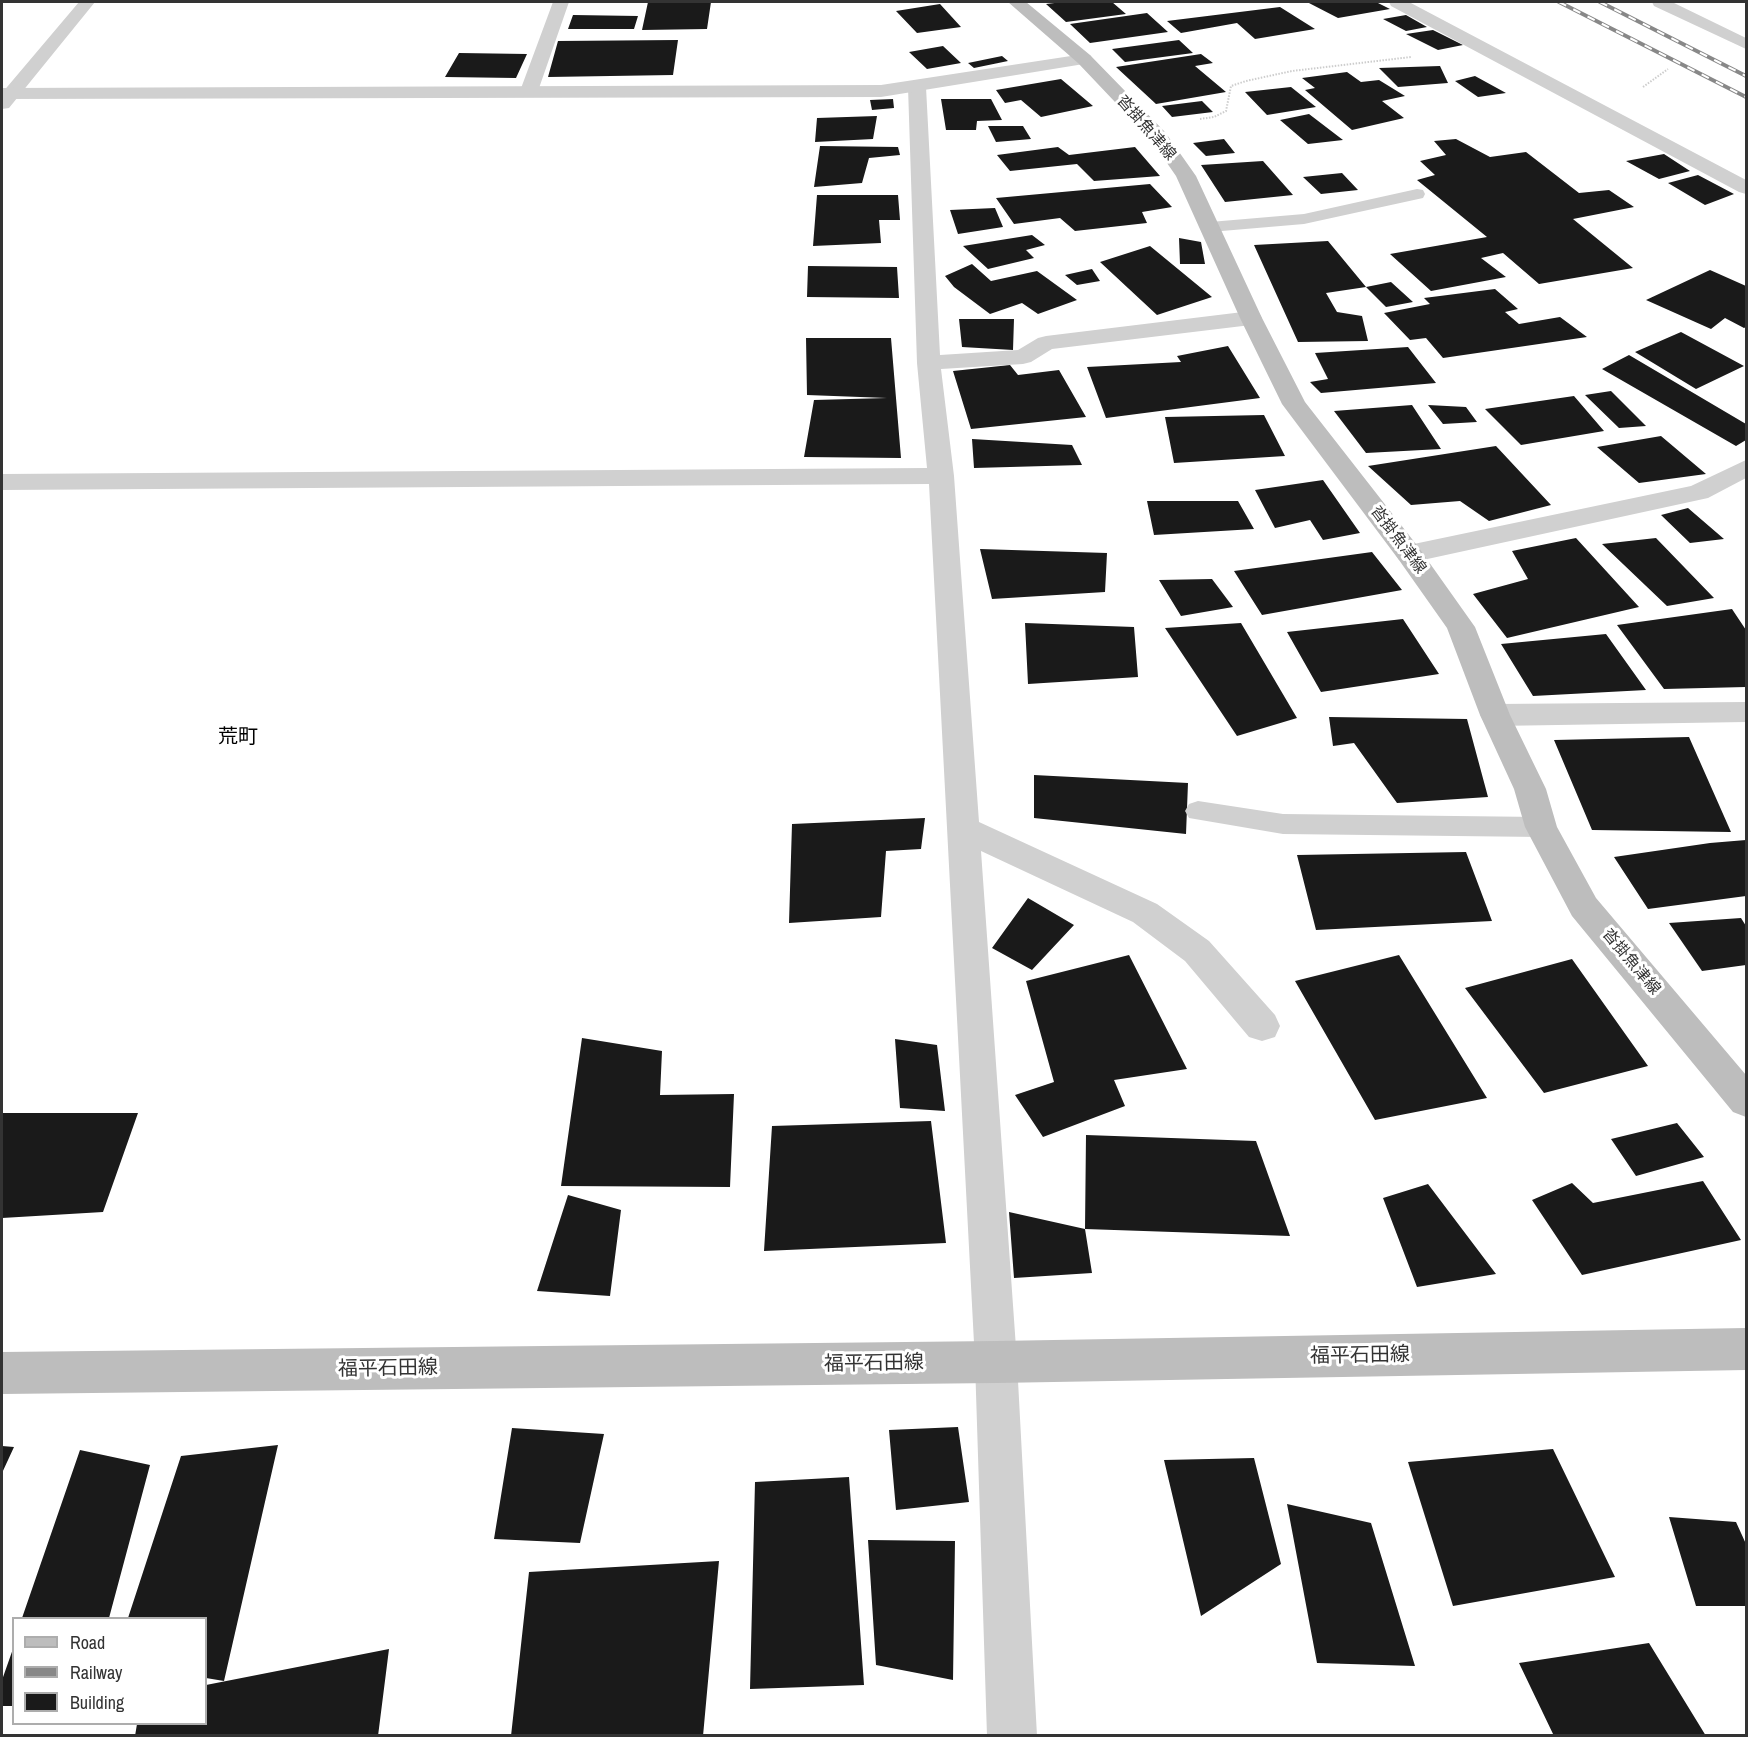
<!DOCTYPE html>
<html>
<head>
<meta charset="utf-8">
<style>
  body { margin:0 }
  #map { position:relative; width:1748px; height:1737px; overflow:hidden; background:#fff; font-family:"Archivo Narrow",sans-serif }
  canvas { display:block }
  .frame { position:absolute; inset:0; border:3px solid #333; pointer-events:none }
  .legend { position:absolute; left:12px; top:1617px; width:195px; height:108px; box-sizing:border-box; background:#fff; border:2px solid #adadad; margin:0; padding:8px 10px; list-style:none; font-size:18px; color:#333 }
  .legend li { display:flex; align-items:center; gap:12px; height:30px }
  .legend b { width:30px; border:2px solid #adadad }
</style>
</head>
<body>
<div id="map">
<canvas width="1748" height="1737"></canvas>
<div class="frame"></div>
<ul class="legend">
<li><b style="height:8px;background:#bdbdbd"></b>Road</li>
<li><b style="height:8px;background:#888"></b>Railway</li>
<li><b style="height:16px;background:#1a1a1a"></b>Building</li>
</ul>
</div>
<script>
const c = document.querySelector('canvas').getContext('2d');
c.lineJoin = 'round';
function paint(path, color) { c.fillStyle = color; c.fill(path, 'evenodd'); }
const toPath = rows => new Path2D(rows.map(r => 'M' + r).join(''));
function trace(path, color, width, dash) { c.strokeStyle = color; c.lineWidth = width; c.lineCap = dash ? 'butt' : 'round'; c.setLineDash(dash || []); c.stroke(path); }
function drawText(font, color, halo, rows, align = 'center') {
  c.font = font + ' "Archivo Narrow","Noto Sans JP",sans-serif'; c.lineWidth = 6; c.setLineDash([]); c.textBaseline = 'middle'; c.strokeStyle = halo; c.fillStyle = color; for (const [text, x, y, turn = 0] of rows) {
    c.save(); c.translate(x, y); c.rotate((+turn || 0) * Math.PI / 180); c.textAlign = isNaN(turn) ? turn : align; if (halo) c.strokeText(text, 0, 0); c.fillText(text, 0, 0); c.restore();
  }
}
paint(toPath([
  [648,2,711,2,707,29,642,30],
  [1063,2,1112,2,1126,14,1066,22,1046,4],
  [1307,2,1376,2,1390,9,1338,18],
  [940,4,961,27,917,33,896,11],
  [1280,7,1315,29,1255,39,1237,23,1181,33,1167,21],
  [1147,13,1168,32,1090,43,1070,24],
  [573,15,638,16,634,29,568,29],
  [1406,15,1427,27,1406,31,1383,19],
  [1433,30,1463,45,1438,50,1406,34],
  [678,40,673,75,548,77,558,41],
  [1179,40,1193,53,1125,62,1112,49],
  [943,46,961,63,927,69,909,52],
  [459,53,527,54,516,78,445,77],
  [1201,54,1213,63,1195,66,1226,92,1156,104,1116,67],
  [1002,56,1008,61,974,68,968,63],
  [1440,66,1448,83,1398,87,1379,68],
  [1347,72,1361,82,1379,80,1405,96,1382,101,1404,118,1352,130,1305,90,1315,88,1302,78],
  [1475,76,1506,93,1478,97,1455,81],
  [1061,79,1093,106,1041,117,1021,100,1005,103,996,90],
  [1291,87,1316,107,1267,115,1245,92],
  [893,99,894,108,872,110,870,100],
  [941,99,991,99,1002,120,977,121,976,130,946,130],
  [1202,101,1213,112,1172,117,1162,106],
  [1309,114,1343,140,1308,144,1280,120],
  [877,116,873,139,815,142,817,118],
  [988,126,1023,126,1031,139,996,142],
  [1224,139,1235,153,1206,156,1193,143],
  [1456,139,1490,157,1526,152,1579,193,1609,190,1634,207,1573,219,1633,268,1539,284,1503,253,1481,258,1506,277,1431,291,1390,254,1487,237,1417,180,1435,175,1420,161,1446,155,1434,141],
  [820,146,898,147,900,155,869,158,862,183,814,187],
  [1058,147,1069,155,1135,147,1160,176,1094,181,1077,164,1010,171,997,155],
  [1664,154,1690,171,1659,179,1626,161],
  [1263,161,1293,195,1225,202,1201,165],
  [1342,173,1358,190,1321,194,1303,177],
  [1698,175,1734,194,1705,205,1668,183],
  [1150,184,1172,207,1142,212,1147,223,1075,231,1060,218,1014,224,996,198],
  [817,195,898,195,900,220,879,220,881,243,813,246],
  [995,208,1003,227,958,234,950,210],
  [1032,235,1045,245,1026,250,1034,258,988,269,963,246],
  [1179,238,1201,242,1205,264,1180,264],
  [1328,241,1366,287,1326,293,1337,312,1362,316,1368,341,1298,342,1254,245],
  [1150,246,1212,297,1157,315,1100,262],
  [972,264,991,281,1037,271,1077,300,1038,314,1022,303,990,314,954,287,945,276],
  [808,266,897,267,899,298,807,297],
  [1092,269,1100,281,1077,285,1065,275],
  [1710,270,1746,286,1746,327,1744,328,1725,318,1711,329,1646,300],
  [1391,282,1413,302,1386,307,1366,287],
  [1495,289,1518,309,1505,312,1519,324,1560,317,1587,337,1443,358,1426,338,1410,340,1384,313,1430,304,1424,298],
  [959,319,1014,319,1013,350,962,347],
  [1681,332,1744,366,1696,389,1635,352],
  [806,338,891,338,901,458,804,457,814,400,887,398,807,395],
  [1228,346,1260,398,1106,418,1087,367,1181,362,1177,356],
  [1408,347,1436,383,1321,393,1310,382,1328,379,1315,353],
  [1629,355,1746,424,1746,440,1736,446,1602,369],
  [1010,365,1018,375,1059,370,1086,417,971,429,953,371],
  [1611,391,1646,426,1619,428,1585,395],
  [1574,396,1604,431,1521,445,1485,409],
  [1412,405,1441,449,1366,453,1334,411],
  [1428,405,1466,407,1477,422,1443,424],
  [1264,415,1285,456,1174,463,1165,417],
  [1661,436,1706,474,1639,483,1597,447],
  [972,439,1072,445,1082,465,974,468],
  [1496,446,1551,505,1489,521,1460,501,1411,505,1368,466],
  [1323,480,1360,533,1323,540,1310,520,1275,528,1255,490],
  [1147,501,1238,501,1254,529,1154,535],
  [1688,508,1724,539,1690,543,1661,515],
  [1576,538,1639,607,1507,638,1473,594,1528,579,1512,551],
  [1656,538,1714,598,1667,606,1602,544],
  [980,549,1107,553,1105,592,992,599],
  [1372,552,1402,590,1262,615,1234,571],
  [1212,579,1233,607,1181,616,1159,580],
  [1732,609,1746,630,1746,687,1664,689,1617,625],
  [1403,619,1439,674,1321,692,1287,632],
  [1025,623,1134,627,1138,677,1028,684],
  [1241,623,1297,718,1237,736,1165,628],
  [1606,634,1646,690,1533,696,1501,644],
  [1329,717,1467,719,1488,797,1397,803,1354,743,1333,746],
  [1689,737,1731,832,1592,830,1554,740],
  [1034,775,1188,783,1186,834,1034,818],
  [925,818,921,849,886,851,881,917,789,923,792,824],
  [1746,840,1746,896,1648,909,1614,857,1710,843],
  [1466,852,1492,921,1316,930,1297,855],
  [1028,898,1074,925,1032,970,992,948],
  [1741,918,1746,926,1746,965,1702,971,1669,923],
  [1129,955,1187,1069,1114,1080,1125,1106,1043,1137,1015,1095,1054,1082,1026,981],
  [1399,955,1487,1098,1375,1120,1295,981],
  [1572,959,1648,1066,1544,1093,1465,988],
  [582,1038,662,1051,660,1095,734,1094,730,1187,561,1186],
  [895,1039,937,1045,945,1111,900,1108],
  [2,1113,138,1113,103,1212,2,1218],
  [931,1121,946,1243,764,1251,772,1126],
  [1677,1123,1704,1157,1636,1176,1611,1139],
  [1086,1135,1256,1141,1290,1236,1085,1229],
  [1703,1181,1741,1240,1582,1275,1532,1200,1572,1183,1593,1203],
  [1428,1184,1496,1274,1417,1287,1383,1198],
  [568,1195,621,1210,610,1296,537,1291],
  [1009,1212,1085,1229,1092,1273,1014,1278],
  [958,1427,969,1502,896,1510,889,1430],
  [512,1428,604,1434,580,1543,494,1539],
  [278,1445,224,1681,206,1678,206,1618,128,1618,181,1456],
  [2,1446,14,1447,2,1473],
  [1553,1449,1615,1577,1453,1606,1408,1462],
  [80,1450,150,1465,109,1618,22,1618],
  [1254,1458,1281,1564,1201,1616,1164,1460],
  [849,1477,864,1685,750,1689,755,1482],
  [1287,1504,1371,1523,1415,1666,1317,1663],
  [1669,1517,1736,1522,1746,1544,1746,1606,1696,1606],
  [868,1540,955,1541,953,1680,876,1665],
  [719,1561,703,1736,511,1736,529,1572],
  [1649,1643,1706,1736,1554,1736,1519,1663],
  [14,1646,14,1706,2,1706,2,1680],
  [389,1649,378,1736,135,1736,137,1724,206,1724,206,1685]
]), '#1a1a1a');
trace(toPath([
  [1643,87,1668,69],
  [1200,119,1214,117,1226,111,1231,86,1246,81,1292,71,1411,57]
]), '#cdcdcd', 2, [1.5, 1.5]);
paint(toPath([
  [1417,189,1423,190,1425,194,1423,198,1304,224,1210,232,1204,231,1201,227,1204,223,1210,222,1304,214,1417,189],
  [1198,801,1283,814,1541,817,1550,820,1554,827,1550,834,1541,837,1283,834,1189,818,1185,811,1189,804,1198,801]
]), '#d0d0d0');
paint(toPath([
  [79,2,95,2,9,108,2,109,2,93,79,2],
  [553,2,569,2,538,91,536,95,529,97,522,95,520,91,553,2],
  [1389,2,1409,2,1746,180,1746,194,1739,192,1391,6,1389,2],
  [917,82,923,83,926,87,940,355,1018,350,1038,338,1046,336,1251,311,1259,313,1262,318,1259,323,1251,325,1052,349,1031,362,1023,364,941,369,954,476,979,822,1157,904,1209,941,1275,1015,1280,1026,1275,1037,1262,1041,1249,1037,1185,961,1133,922,981,851,1017,1362,1037,1736,987,1736,975,1362,929,484,2,490,2,474,927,468,917,363,908,87,911,83,917,82],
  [1746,460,1746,478,1708,498,1409,563,1399,560,1395,554,1399,548,1409,545,1691,486,1746,460],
  [1746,702,1746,722,1495,726,1484,722,1480,715,1484,708,1495,704,1746,702]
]), '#d0d0d0');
paint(toPath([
  [1652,2,1672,2,1746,38,1746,49,1654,6,1652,2],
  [1084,54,1090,55,1093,59,1090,63,881,97,2,99,2,88,881,85,1084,54]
]), '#d0d0d0');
paint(toPath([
  [1008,2,1026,2,1090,55,1165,132,1196,176,1262,318,1305,402,1419,548,1475,627,1510,715,1546,789,1557,827,1596,898,1746,1075,1746,1117,1733,1112,1572,916,1525,827,1514,789,1480,715,1447,628,1399,560,1282,404,1240,318,1176,176,1151,140,1078,63,1008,2],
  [1746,1328,1746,1370,996,1383,2,1394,2,1352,996,1341,1746,1328]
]), '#bdbdbd');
const rail = toPath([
  [1559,2,1746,97],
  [1600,2,1746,76]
]);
trace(rail, '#888', 4);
trace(rail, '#fff', 2, [8]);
drawText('16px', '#333', '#fff', [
  ["沓掛魚津線",1146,128,49],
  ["沓掛魚津線",1398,540,53],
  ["沓掛魚津線",1631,962,50]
]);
drawText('20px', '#000', '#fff', [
  ["荒町",238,738]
]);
drawText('20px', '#333', '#fff', [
  ["福平石田線",1360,1356,-1],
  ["福平石田線",874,1364,-1],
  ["福平石田線",388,1369,-1]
]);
</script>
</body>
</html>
